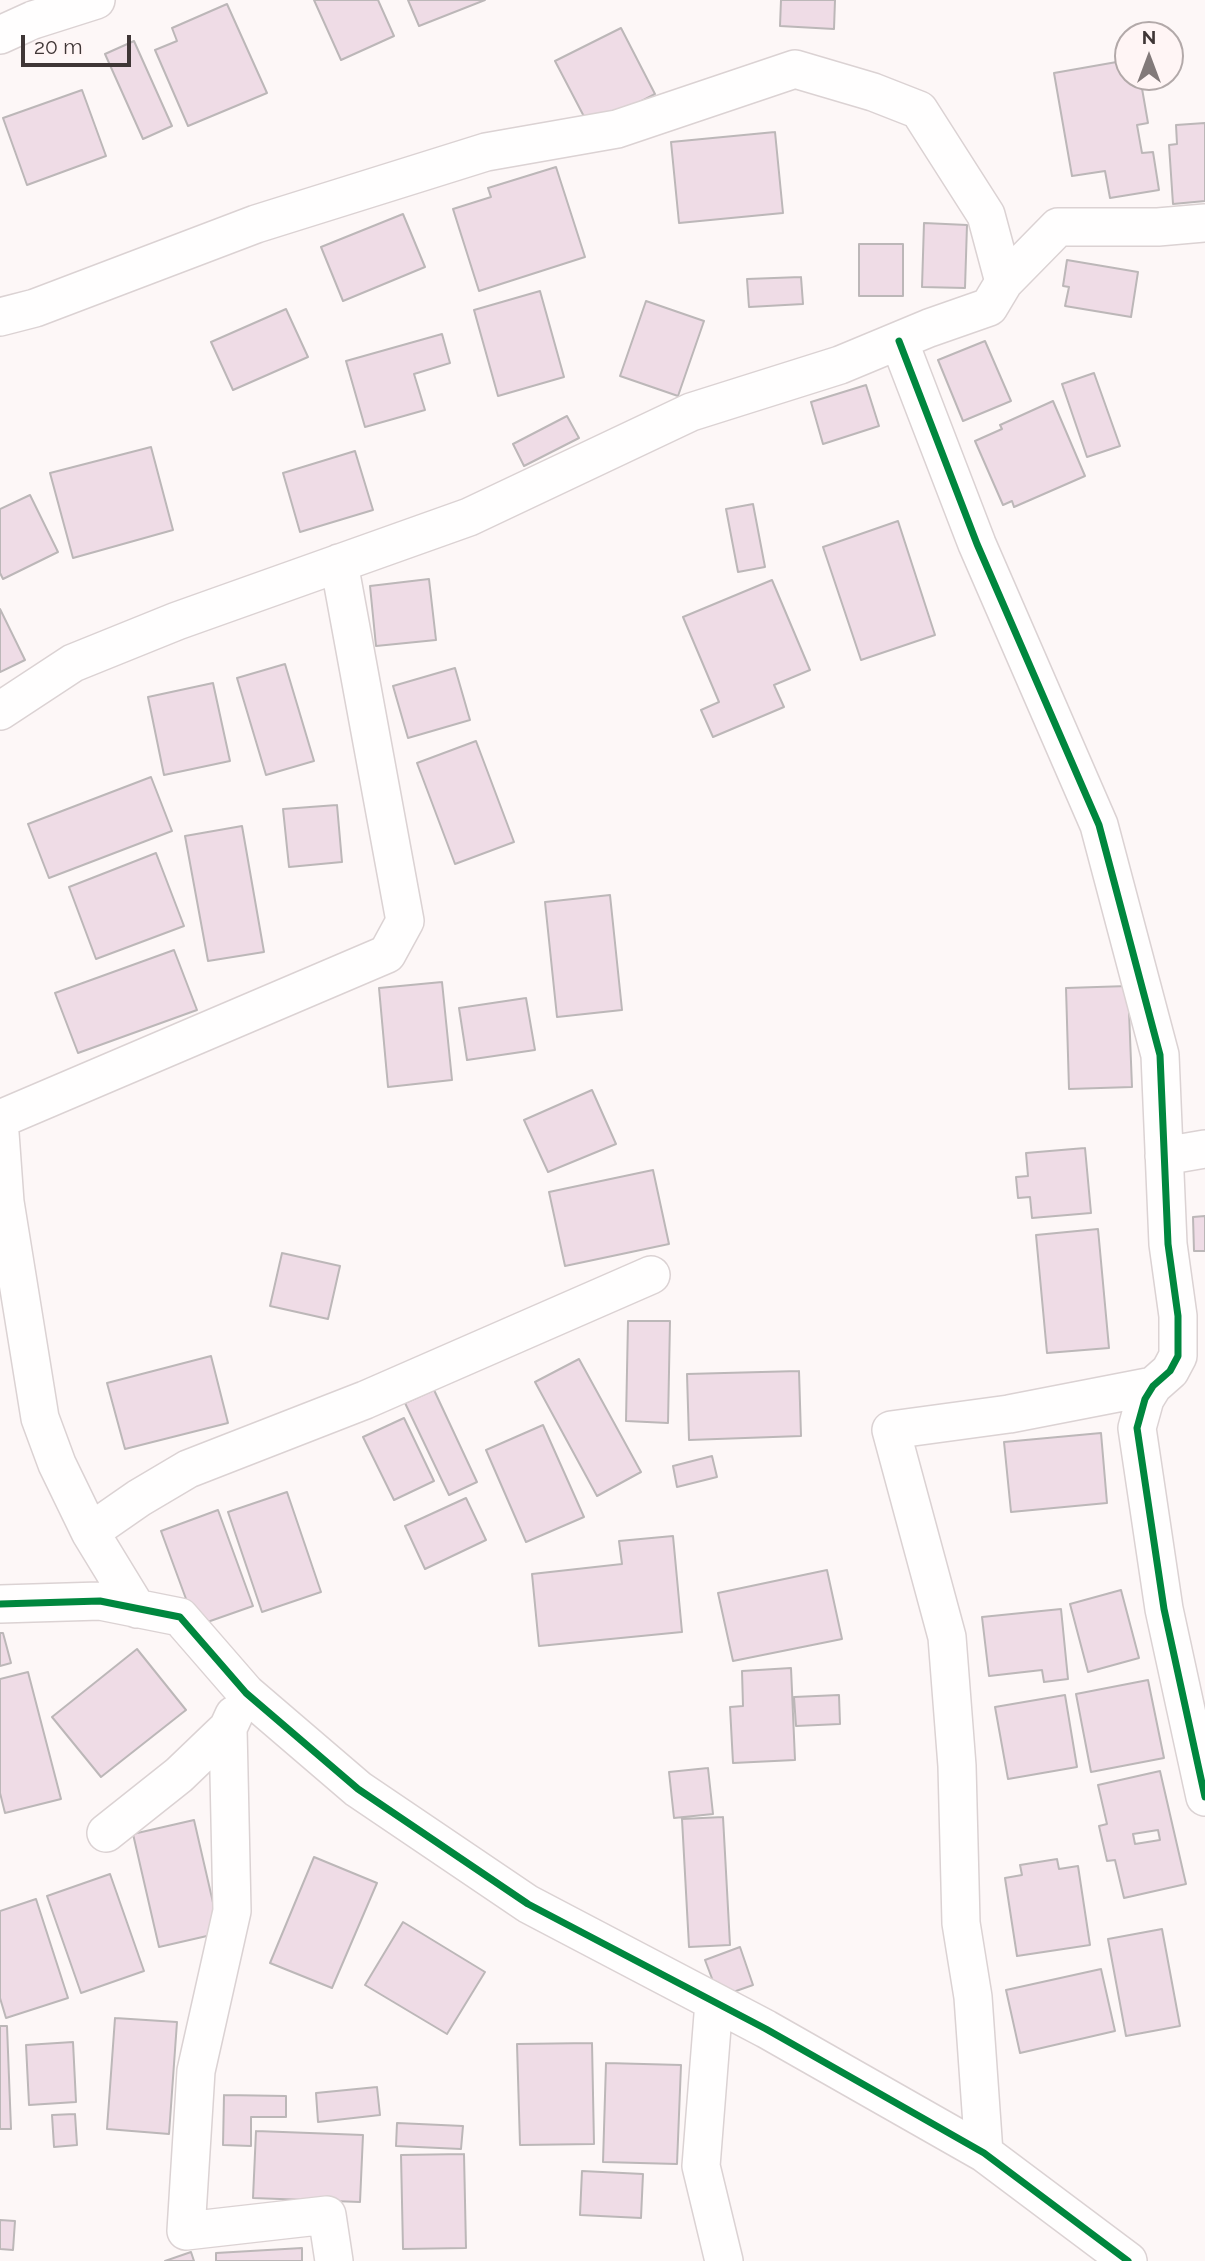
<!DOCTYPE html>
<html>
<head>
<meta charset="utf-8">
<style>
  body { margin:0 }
  #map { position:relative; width:1205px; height:2261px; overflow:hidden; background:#fdf7f7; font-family:Raleway,sans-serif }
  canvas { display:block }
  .north { position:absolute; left:1114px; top:21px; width:70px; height:70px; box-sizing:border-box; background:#fff5f5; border:2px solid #b2a9a9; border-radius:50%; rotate:0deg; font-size:19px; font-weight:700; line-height:28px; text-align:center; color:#3f3636 }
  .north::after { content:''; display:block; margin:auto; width:24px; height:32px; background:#827a7a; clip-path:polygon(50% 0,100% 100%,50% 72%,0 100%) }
  .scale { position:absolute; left:21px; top:35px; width:110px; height:32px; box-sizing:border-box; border:4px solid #3f3636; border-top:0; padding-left:9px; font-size:21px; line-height:24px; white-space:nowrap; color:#3f3636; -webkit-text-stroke:5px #fff5f5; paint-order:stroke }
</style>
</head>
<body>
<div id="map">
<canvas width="1205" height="2261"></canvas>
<div class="north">N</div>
<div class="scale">20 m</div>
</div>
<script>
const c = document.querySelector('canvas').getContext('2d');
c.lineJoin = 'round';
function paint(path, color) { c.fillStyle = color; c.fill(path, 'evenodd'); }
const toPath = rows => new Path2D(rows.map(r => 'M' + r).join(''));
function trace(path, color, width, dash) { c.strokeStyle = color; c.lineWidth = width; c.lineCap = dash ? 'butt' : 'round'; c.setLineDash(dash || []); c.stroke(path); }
const building = toPath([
  [314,0,378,0,394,36,341,60,314,0],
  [408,0,485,0,419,26,408,0],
  [781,0,835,0,834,29,780,26,781,0],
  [227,4,267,93,188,126,155,50,177,41,172,28,227,4],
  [621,28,655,94,590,128,555,61,621,28],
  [134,41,172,126,143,139,105,54,134,41],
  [1128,60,1128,77,1140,77,1148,123,1137,125,1142,153,1153,152,1159,190,1110,198,1105,171,1072,176,1054,73,1128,60],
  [82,90,106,156,27,185,3,118,82,90],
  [1205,123,1205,201,1173,204,1169,145,1177,144,1176,125,1205,123],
  [775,132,783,213,679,223,671,142,775,132],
  [556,167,585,257,479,291,453,209,491,197,488,188,556,167],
  [403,214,425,267,343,301,321,247,403,214],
  [924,223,967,225,965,288,922,287,924,223],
  [859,244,903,244,903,296,859,296,859,244],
  [1067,260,1138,272,1131,317,1065,306,1069,287,1063,286,1067,260],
  [801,277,803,304,749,307,747,279,801,277],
  [540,291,564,377,498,396,474,310,540,291],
  [646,301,704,321,678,396,620,376,646,301],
  [286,309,308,357,233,390,211,342,286,309],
  [442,334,450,363,414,374,425,410,365,427,346,361,442,334],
  [985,341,1011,401,963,421,938,360,985,341],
  [1094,373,1120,446,1087,457,1062,384,1094,373],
  [866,385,879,426,823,444,811,402,866,385],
  [1053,401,1085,476,1014,507,1012,501,1003,505,975,441,1002,429,1000,425,1053,401],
  [567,416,579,438,524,466,513,444,567,416],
  [151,447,173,530,73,558,50,473,151,447],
  [355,451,373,510,300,532,283,473,355,451],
  [30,495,58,552,3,579,0,573,0,509,30,495],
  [753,504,765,567,738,572,726,509,753,504],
  [898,521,935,635,861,660,823,547,898,521],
  [429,579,436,640,376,646,370,586,429,579],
  [772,580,810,670,774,685,784,707,713,737,701,710,719,702,683,617,772,580],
  [0,609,25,660,0,672,0,609],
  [285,664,314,761,266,775,237,678,285,664],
  [455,668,470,720,408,738,393,686,455,668],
  [213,683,230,761,164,775,148,697,213,683],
  [476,741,514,842,455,864,417,763,476,741],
  [151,777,172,831,49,878,28,824,151,777],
  [337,805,342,862,289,867,283,809,337,805],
  [242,826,264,952,208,961,185,836,242,826],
  [156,853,184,926,96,959,69,887,156,853],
  [610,895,622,1010,557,1017,545,902,610,895],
  [174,950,197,1010,78,1053,55,993,174,950],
  [442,982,452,1080,388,1087,379,988,442,982],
  [1128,986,1132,1087,1069,1089,1066,988,1128,986],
  [526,998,535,1050,467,1060,459,1008,526,998],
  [592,1090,616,1144,548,1172,524,1120,592,1090],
  [1085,1148,1091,1213,1032,1218,1030,1197,1018,1198,1016,1177,1028,1176,1026,1153,1085,1148],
  [653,1170,669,1244,565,1266,549,1192,653,1170],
  [1205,1216,1205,1251,1194,1251,1193,1217,1205,1216],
  [1098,1229,1109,1348,1047,1353,1036,1235,1098,1229],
  [282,1253,340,1266,328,1319,270,1306,282,1253],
  [628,1321,670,1321,668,1423,626,1421,628,1321],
  [211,1356,228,1423,125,1449,107,1383,211,1356],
  [579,1359,641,1472,597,1496,535,1382,579,1359],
  [799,1371,801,1436,689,1440,687,1374,799,1371],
  [434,1390,477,1482,449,1495,405,1403,434,1390],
  [404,1418,434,1481,394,1500,363,1437,404,1418],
  [543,1425,584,1517,526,1542,486,1450,543,1425],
  [1101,1433,1107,1503,1011,1512,1004,1442,1101,1433],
  [712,1456,717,1477,677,1487,673,1466,712,1456],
  [287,1492,321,1592,262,1612,228,1512,287,1492],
  [466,1498,486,1540,425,1569,405,1526,466,1498],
  [218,1510,253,1606,196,1626,161,1531,218,1510],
  [673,1536,682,1632,539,1646,532,1574,622,1564,619,1541,673,1536],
  [827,1570,842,1639,733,1661,718,1593,827,1570],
  [1121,1590,1139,1658,1088,1672,1070,1604,1121,1590],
  [1061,1609,1068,1679,1044,1682,1042,1670,989,1676,982,1617,1061,1609],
  [0,1633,3,1633,11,1663,0,1666,0,1633],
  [137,1649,186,1710,101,1777,52,1717,137,1649],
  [791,1668,795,1760,733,1763,730,1707,743,1706,742,1671,791,1668],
  [28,1672,61,1799,5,1813,0,1793,0,1679,28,1672],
  [1148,1680,1164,1758,1091,1772,1076,1694,1148,1680],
  [839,1695,840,1724,796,1726,794,1697,839,1695],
  [1065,1695,1077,1767,1008,1779,995,1707,1065,1695],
  [708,1768,713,1814,674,1818,669,1772,708,1768],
  [1160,1771,1186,1884,1124,1898,1115,1860,1107,1861,1099,1826,1107,1824,1098,1785,1160,1771],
  [1158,1830,1160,1840,1135,1844,1133,1834,1158,1830],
  [723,1817,730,1945,689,1947,682,1819,723,1817],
  [194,1820,220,1933,159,1947,133,1834,194,1820],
  [314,1857,377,1883,332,1988,270,1963,314,1857],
  [1057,1859,1059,1869,1078,1866,1090,1945,1017,1956,1005,1878,1022,1875,1020,1865,1057,1859],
  [110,1874,144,1971,81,1993,47,1896,110,1874],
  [36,1899,68,1998,6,2018,0,1998,0,1911,36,1899],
  [403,1922,485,1972,447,2034,365,1985,403,1922],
  [1162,1929,1180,2026,1126,2036,1108,1939,1162,1929],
  [740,1947,753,1985,719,1997,705,1960,740,1947],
  [1101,1969,1115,2031,1020,2053,1006,1990,1101,1969],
  [115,2018,177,2022,169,2134,107,2129,115,2018],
  [0,2026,7,2026,11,2129,0,2129,0,2026],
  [73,2042,76,2102,29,2105,26,2045,73,2042],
  [592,2043,594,2144,520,2145,517,2044,592,2043],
  [606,2063,681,2065,677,2164,603,2162,606,2063],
  [377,2087,380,2115,318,2122,316,2093,377,2087],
  [224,2095,286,2096,286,2117,251,2117,251,2146,223,2145,224,2095],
  [75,2114,77,2145,54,2147,52,2115,75,2114],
  [397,2123,463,2126,461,2149,396,2146,397,2123],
  [256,2131,363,2135,360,2202,253,2198,256,2131],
  [464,2154,466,2248,403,2249,401,2155,464,2154],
  [582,2171,643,2174,641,2218,580,2215,582,2171],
  [0,2220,15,2221,13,2250,0,2249,0,2220],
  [302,2248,302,2261,216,2261,216,2253,302,2248],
  [191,2252,194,2261,165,2261,191,2252]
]);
paint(building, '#efdce6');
trace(building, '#bcb7b8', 2);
const minor = toPath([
  [0,35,33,20,96,0],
  [0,317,35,308,256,224,486,152,617,129,795,69,873,92,919,110,986,215,1004,282],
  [899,341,977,544,1099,825,1160,1055,1168,1244,1178,1316,1178,1356,1170,1371,1153,1386,1145,1399,1137,1428,1164,1609,1205,1797],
  [0,711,73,663,177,621,469,517,691,412,840,365,929,328,989,307,1004,282,1058,227,1158,227,1205,223],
  [0,1119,387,954,405,921,339,563],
  [0,1133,5,1202,40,1418,57,1464,90,1532,137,1609],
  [1164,1156,1205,1149],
  [90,1532,139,1498,188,1469,365,1400,651,1275],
  [0,1604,100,1601,180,1617,246,1693,358,1789,528,1904,766,2029,984,2153,1128,2261],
  [228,1728,232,1911,196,2071,186,2231,327,2215,334,2261],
  [106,1833,179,1775,228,1728,234,1715],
  [714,2002,701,2166,724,2261],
  [984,2153,973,1997,961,1923,957,1766,947,1637,891,1430,1009,1414,1153,1386]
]);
trace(minor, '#dbd2d3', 40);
trace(minor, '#fffefe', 37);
trace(toPath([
  [899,341,977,544,1099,825,1160,1055,1168,1244,1178,1316,1178,1356,1170,1371,1153,1386,1145,1399,1137,1428,1164,1609,1205,1797],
  [0,1604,100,1601,180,1617,246,1693,358,1789,528,1904,766,2029,984,2153,1128,2261]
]), '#00873e', 7);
</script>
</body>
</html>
